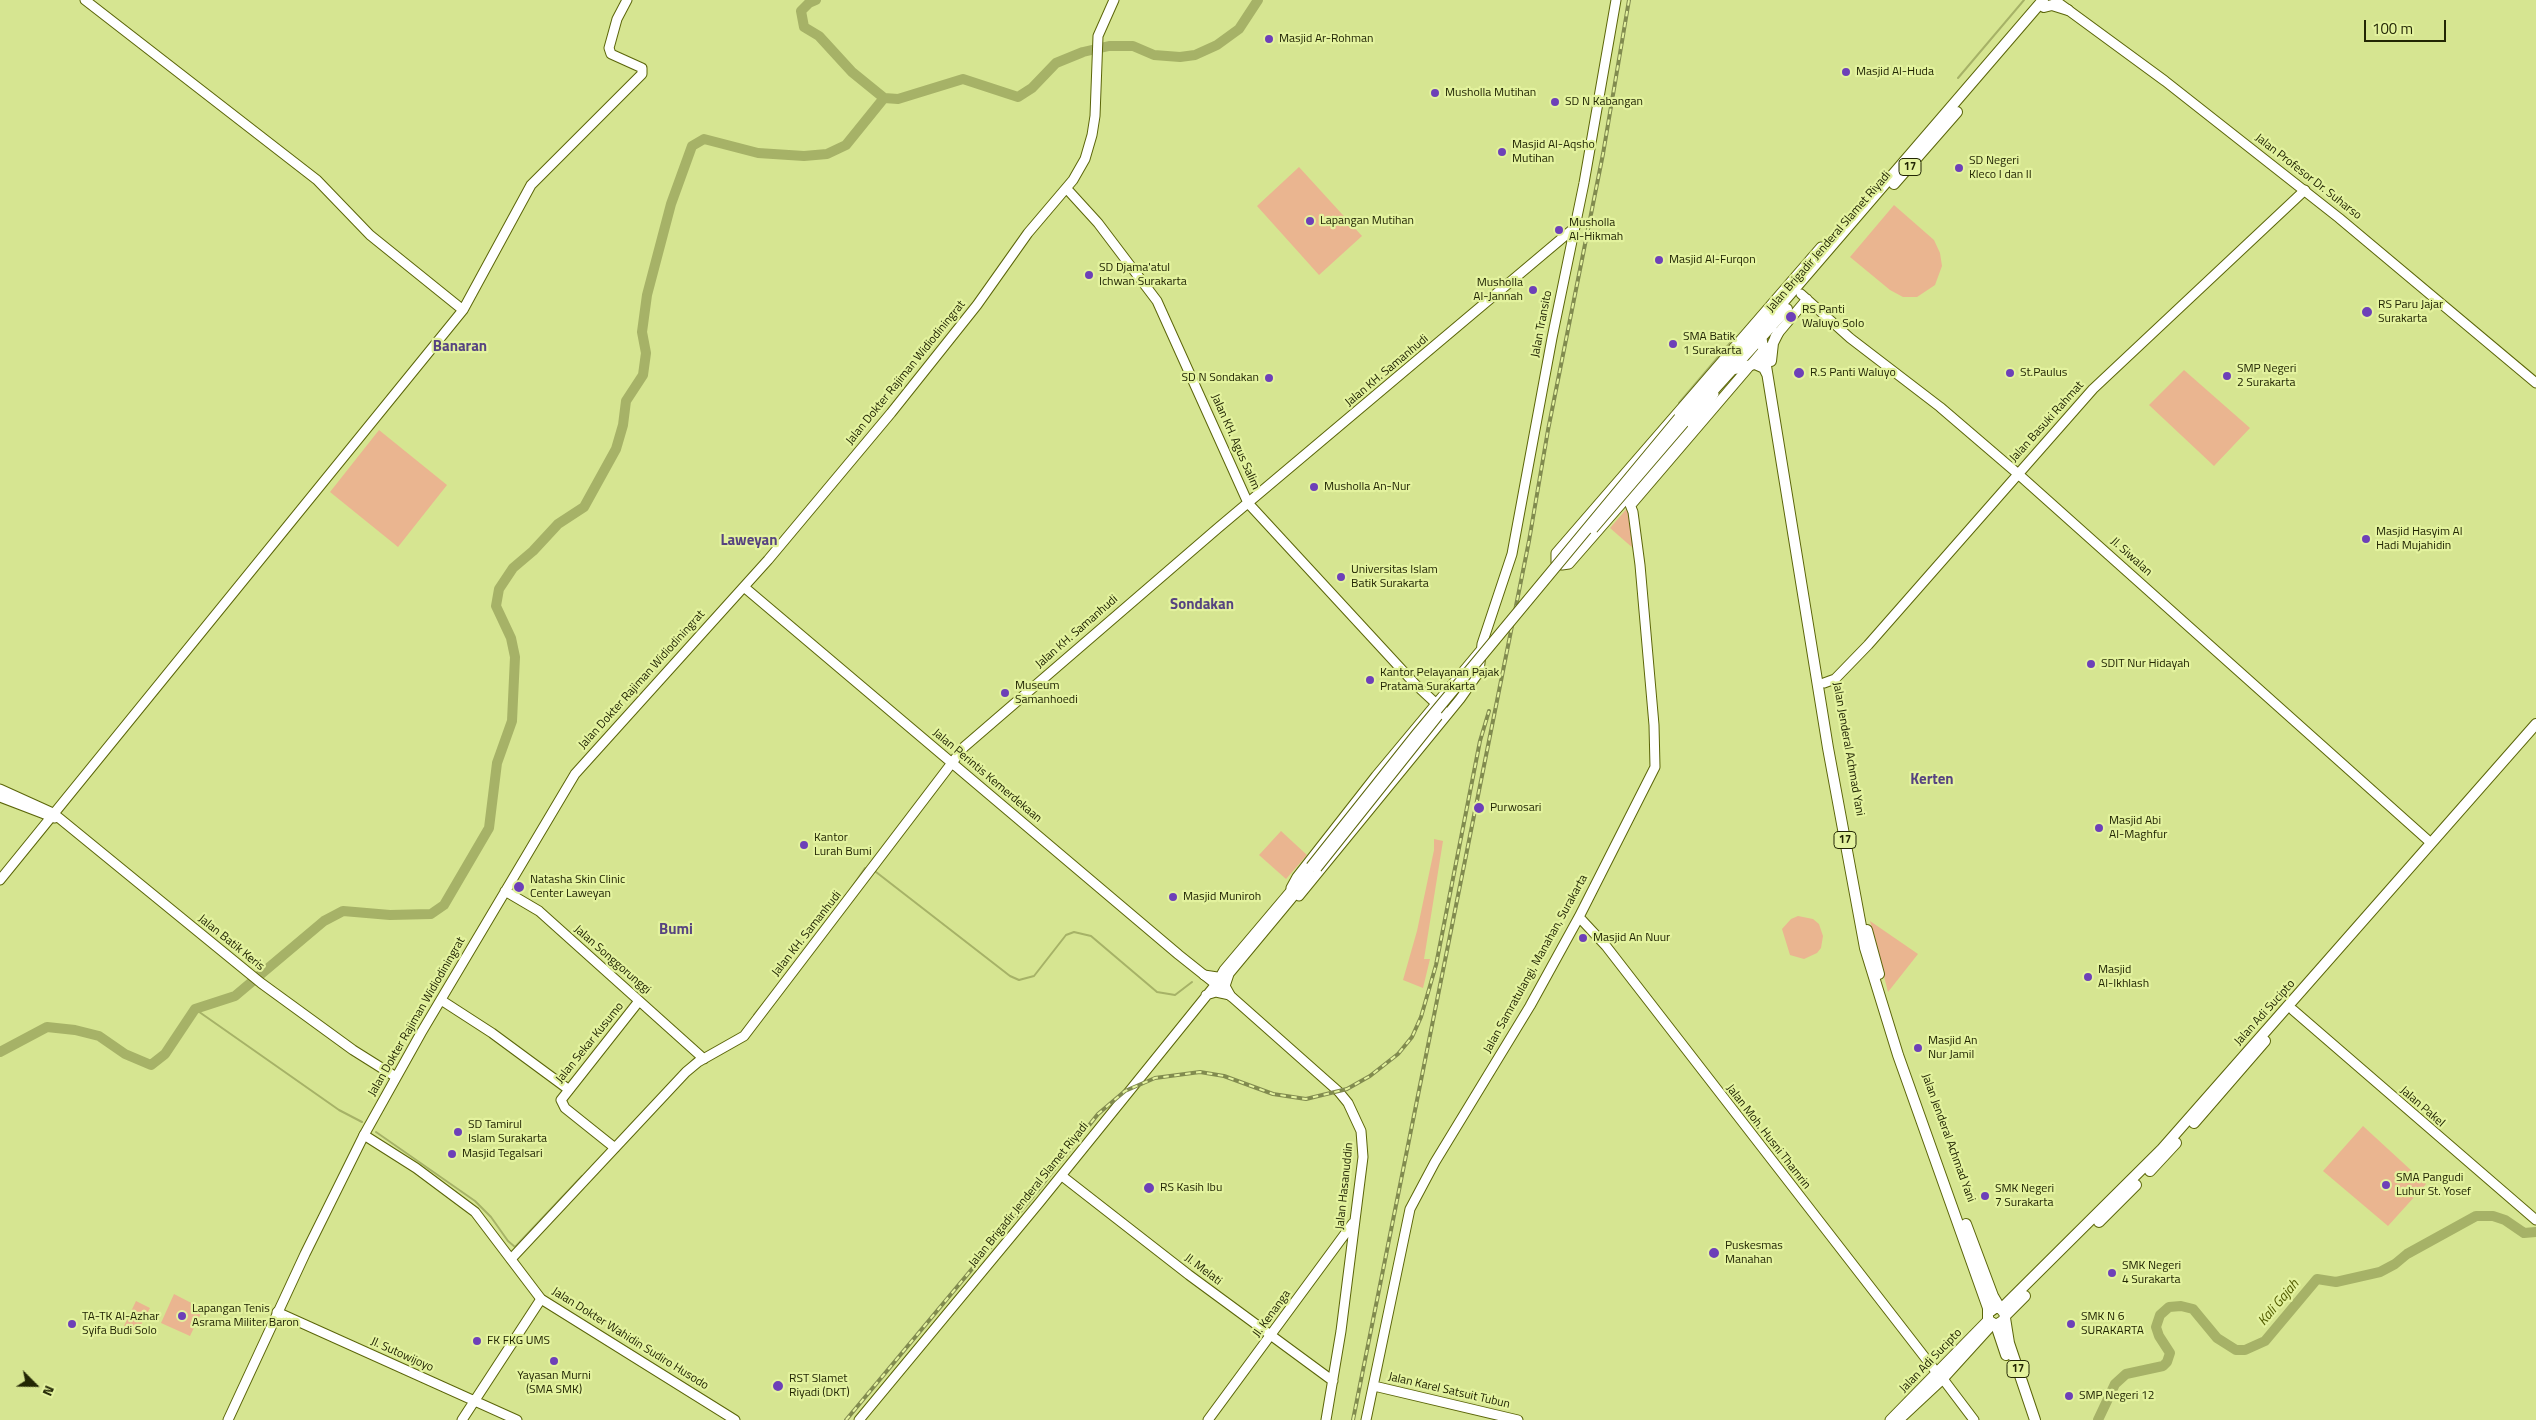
<!DOCTYPE html>
<html>
<head>
<meta charset="utf-8">
<style>
  body { margin:0 }
  #map { position:relative; width:2536px; height:1420px; overflow:hidden; background:#d6e591; font-family:"Titillium Web",sans-serif }
  canvas { display:block }
  .north { position:absolute; left:10px; top:1360px; width:50px; height:50px; -webkit-text-stroke:4px #e3f29e; paint-order:stroke; rotate:113deg; font-size:14px; font-weight:700; line-height:20px; text-align:center; color:#222604 }
  .north::after { content:''; display:block; margin:auto; width:18px; height:22px; background:#222604; clip-path:polygon(50% 0,100% 100%,50% 72%,0 100%) }
  .scale { position:absolute; left:2364px; top:20px; width:82px; height:22px; box-sizing:border-box; border:2px solid #222604; border-top:0; padding-left:6px; font-size:15px; line-height:18px; white-space:nowrap; color:#222604; -webkit-text-stroke:4px #e3f29e; paint-order:stroke }
</style>
</head>
<body>
<div id="map">
<canvas width="2536" height="1420"></canvas>
<div class="north">N</div>
<div class="scale">100 m</div>
</div>
<script>
const c = document.querySelector('canvas').getContext('2d');
c.lineJoin = 'round';
function paint(path, color) { c.fillStyle = color; c.fill(path, 'evenodd'); }
const toPath = rows => new Path2D(rows.map(r => 'M' + r).join(''));
function trace(path, color, width, dash) { c.strokeStyle = color; c.lineWidth = width; c.lineCap = dash ? 'butt' : 'round'; c.setLineDash(dash || []); c.stroke(path); }
function drawText(font, color, halo, rows, align = 'center') {
  c.font = font + ' "Titillium Web",sans-serif'; c.lineWidth = 4.5; c.setLineDash([]); c.textBaseline = 'middle'; c.strokeStyle = halo; c.fillStyle = color; for (const [text, x, y, turn = 0] of rows) {
    c.save(); c.translate(x, y); c.rotate((+turn || 0) * Math.PI / 180); c.textAlign = isNaN(turn) ? turn : align; if (halo) c.strokeText(text, 0, 0); c.fillText(text, 0, 0); c.restore();
  }
}
paint(toPath([
  [1299,167,1362,236,1319,275,1257,206],
  [1894,205,1934,240,1940,253,1942,266,1935,285,1917,297,1903,297,1890,290,1850,257],
  [2184,370,2250,428,2214,466,2149,405],
  [379,430,447,485,398,547,330,492],
  [1629,506,1634,549,1610,528],
  [1281,831,1307,855,1286,879,1259,855],
  [1434,839,1443,841,1424,959,1430,959,1423,988,1403,980,1417,931,1434,850],
  [1798,916,1813,919,1819,924,1823,936,1821,948,1817,953,1804,959,1790,955,1782,929,1791,919],
  [1870,921,1918,954,1888,992,1885,980],
  [2363,1126,2426,1184,2388,1226,2323,1171],
  [174,1294,203,1309,190,1336,161,1323],
  [136,1301,150,1308,136,1334,123,1328]
]), '#eab590');
trace(toPath([
  [1958,78,2024,0],
  [1679,403,1736,336],
  [876,872,1010,976,1019,980,1034,976,1066,935,1074,932,1091,936,1157,992,1175,995,1192,982],
  [848,893,865,868],
  [195,1009,339,1110,362,1122],
  [754,1015,768,998],
  [689,1064,696,1057],
  [376,1132,475,1201,491,1217,508,1241,515,1247,582,1176]
]), '#a6b267', 2);
trace(toPath([
  [816,0,809,3,801,11,804,27,819,36,852,72,884,98],
  [0,1052,47,1027,75,1030,99,1036,125,1054,151,1065,165,1054,195,1009,235,996,324,921,343,911,390,915,431,914,444,905,489,828,497,763,512,721,515,657,511,638,496,606,499,589,513,568,533,551,558,524,584,507,616,449,623,425,626,401,643,375,646,353,642,332,647,295,671,204,692,146,704,139,758,153,804,156,827,154,846,145,884,98,898,99,963,79,1018,97,1032,88,1056,63,1083,52,1109,46,1133,46,1154,55,1180,57,1195,55,1217,45,1239,29,1258,0],
  [2098,1420,2115,1384,2126,1374,2163,1366,2167,1362,2170,1353,2159,1336,2156,1327,2160,1315,2169,1307,2181,1306,2193,1309,2217,1338,2236,1350,2245,1350,2265,1341,2317,1279,2336,1282,2380,1272,2395,1264,2407,1254,2476,1216,2493,1216,2505,1220,2524,1233,2536,1232]
]), '#a6b267', 10);
const secondary = toPath([
  [85,0,317,180,370,235,463,310],
  [1067,189,1098,223,1157,301,1248,503,1415,684,1444,711],
  [1801,294,1850,338,1940,407,2017,473,2431,843],
  [1775,337,1807,299],
  [1631,505,1766,347],
  [744,587,1179,955,1233,998,1339,1092,1348,1103,1361,1131,1363,1157,1341,1331,1326,1420],
  [1824,683,1835,679,1868,645,2093,389,2305,190],
  [0,789,53,813,261,983,353,1050,396,1077],
  [0,797,55,818],
  [0,880,463,310,531,185,642,74,642,68,611,54,609,48,617,19,627,0],
  [1291,888,1297,877,1376,776,1481,650],
  [505,891,539,911,704,1059],
  [1299,896,1460,699,1479,672,1482,644,1512,554,1552,338,1584,183,1616,0],
  [1579,917,1606,946,1937,1373],
  [441,1000,492,1033,568,1089],
  [2293,1010,2536,1220],
  [364,1135,421,1033,575,774,768,560,891,413,977,305,1028,233,1073,180,1085,159,1092,135,1095,116,1098,36,1114,0],
  [615,1148,565,1108,561,1100,639,1001],
  [1062,1176,1189,1275,1333,1381],
  [511,1259,686,1072,698,1062,744,1036,964,747,1218,528,1573,229],
  [277,1312,517,1420],
  [1943,1379,1974,1420],
  [1374,1386,1518,1420],
  [462,1420,541,1299],
  [1208,1420,1353,1223],
  [1366,1420,1410,1209,1435,1162,1530,1006,1579,917,1655,767,1654,725,1640,565,1633,512,1627,497],
  [1890,1420,1988,1320],
  [1899,1420,1943,1379,1993,1324]
]);
const primary = toPath([
  [2056,1,2165,81,2339,218,2536,383],
  [1714,394,1706,407,1569,564,1562,565,1556,562,1556,553,1821,247],
  [1679,418,1760,329],
  [1229,974,1225,986,1230,995],
  [1204,975,1224,978],
  [1228,975,1311,875],
  [1206,995,1216,992,1230,995],
  [228,1420,305,1254,364,1135,416,1168,475,1212,541,1299,735,1420],
  [859,1420,1039,1203,1216,984,1224,970,1311,867]
]);
const highway = toPath([
  [2044,7,2052,5,2068,10],
  [1894,184,1957,112],
  [1771,361,1773,343,1778,333],
  [1735,369,1755,364,1764,368,1767,374],
  [1684,423,1787,309],
  [1867,930,1879,974],
  [2194,1123,2265,1041],
  [2150,1171,2176,1143],
  [2099,1222,2136,1185],
  [1966,1224,1993,1296,2000,1308],
  [2001,1309,2162,1149,2536,724],
  [1988,1313,1995,1308,2000,1308,2005,1314,2004,1320,1996,1325,1988,1320,1988,1308,1898,1055,1865,948,1828,748,1760,329,2043,0],
  [2005,1316,2025,1296],
  [2005,1318,2009,1343,2035,1420],
  [1996,1325,2006,1355]
]);
trace(secondary, '#5b6509', 11);
trace(primary, '#5b6509', 11);
trace(highway, '#5b6509', 12);
trace(secondary, '#fff', 9);
trace(primary, '#fff', 9);
trace(highway, '#fff', 10);
const rail = toPath([
  [846,1420,1032,1197,1098,1114,1125,1091,1155,1078,1200,1072,1224,1076,1273,1094,1306,1099,1347,1089,1370,1076,1398,1054,1412,1037,1421,1017,1436,965,1480,741,1489,711],
  [1353,1420,1529,541,1548,430,1603,154,1629,0]
]);
trace(rail, '#818b4f', 4);
trace(rail, '#e3f29e', 2, [5.5]);
const primaryBridge = toPath([
  [1593,529,1684,423],
  [1317,868,1438,716]
]);
const highwayBridge = toPath([
  [1311,867,1416,735,1679,418]
]);
trace(primaryBridge, '#5b6509', 11, []);
trace(highwayBridge, '#5b6509', 12, []);
trace(primaryBridge, '#fff', 9);
trace(highwayBridge, '#fff', 10);
for (const [x, y, r, color] of [
  [1269,39,5,"#6d40b8"],
  [1846,72,5,"#6d40b8"],
  [1435,93,5,"#6d40b8"],
  [1555,102,5,"#6d40b8"],
  [1502,152,5,"#6d40b8"],
  [1959,168,5,"#6d40b8"],
  [1310,221,5,"#6d40b8"],
  [1559,230,5,"#6d40b8"],
  [1659,260,5,"#6d40b8"],
  [1089,275,5,"#6d40b8"],
  [1533,290,5,"#6d40b8"],
  [2367,312,6,"#6d40b8"],
  [1791,317,6,"#6d40b8"],
  [1673,344,5,"#6d40b8"],
  [1799,373,6,"#6d40b8"],
  [2010,373,5,"#6d40b8"],
  [2227,376,5,"#6d40b8"],
  [1269,378,5,"#6d40b8"],
  [1314,487,5,"#6d40b8"],
  [2366,539,5,"#6d40b8"],
  [1341,577,5,"#6d40b8"],
  [2091,664,5,"#6d40b8"],
  [1370,680,5,"#6d40b8"],
  [1005,693,5,"#6d40b8"],
  [1479,808,6,"#6d40b8"],
  [2099,828,5,"#6d40b8"],
  [804,845,5,"#6d40b8"],
  [519,887,6,"#6d40b8"],
  [1173,897,5,"#6d40b8"],
  [1583,938,5,"#6d40b8"],
  [2088,977,5,"#6d40b8"],
  [1918,1048,5,"#6d40b8"],
  [458,1132,5,"#6d40b8"],
  [452,1154,5,"#6d40b8"],
  [2386,1185,5,"#6d40b8"],
  [1149,1188,6,"#6d40b8"],
  [1985,1196,5,"#6d40b8"],
  [1714,1253,6,"#6d40b8"],
  [2112,1273,5,"#6d40b8"],
  [182,1316,5,"#6d40b8"],
  [72,1324,5,"#6d40b8"],
  [2071,1324,5,"#6d40b8"],
  [477,1341,5,"#6d40b8"],
  [554,1361,5,"#6d40b8"],
  [778,1386,6,"#6d40b8"],
  [2069,1396,5,"#6d40b8"]
]) { const dot = new Path2D(); dot.arc(x, y, r, 0, 2 * Math.PI); c.fillStyle = color; c.fill(dot); trace(dot, '#e3f29e', 2); }
for (const [x, y, w] of [
  [1910,167,22],
  [1845,840,22],
  [2018,1369,22]
]) { const box = new Path2D(); box.roundRect(x - w / 2, y - 8.5, w, 17, 4); c.fillStyle = '#e3f29e'; c.fill(box); trace(box, '#222604', 1); }
drawText('bold 11px', '#222604', null, [
  ["17",1910,167],
  ["17",1845,840],
  ["17",2018,1369]
]);
drawText('12px', '#222604', '#e3f29e', [
  ["Masjid Ar-Rohman",1279,39],
  ["Masjid Al-Huda",1856,72],
  ["Musholla Mutihan",1445,93],
  ["SD N Kabangan",1565,102],
  ["Masjid Al-Aqsho",1512,145],
  ["Mutihan",1512,159],
  ["SD Negeri",1969,161],
  ["Kleco I dan II",1969,175],
  ["Lapangan Mutihan",1320,221],
  ["Musholla",1569,223],
  ["Al-Hikmah",1569,237],
  ["Masjid Al-Furqon",1669,260],
  ["SD Djama'atul",1099,268],
  ["Ichwan Surakarta",1099,282],
  ["Musholla",1523,283,"right"],
  ["Al-Jannah",1523,297,"right"],
  ["RS Paru Jajar",2378,305],
  ["Surakarta",2378,319],
  ["RS Panti",1802,310],
  ["Waluyo Solo",1802,324],
  ["SMA Batik",1683,337],
  ["1 Surakarta",1683,351],
  ["SMP Negeri",2237,369],
  ["2 Surakarta",2237,383],
  ["R.S Panti Waluyo",1810,373],
  ["St.Paulus",2020,373],
  ["SD N Sondakan",1259,378,"right"],
  ["Musholla An-Nur",1324,487],
  ["Masjid Hasyim Al",2376,532],
  ["Hadi Mujahidin",2376,546],
  ["Universitas Islam",1351,570],
  ["Batik Surakarta",1351,584],
  ["SDIT Nur Hidayah",2101,664],
  ["Kantor Pelayanan Pajak",1380,673],
  ["Pratama Surakarta",1380,687],
  ["Museum",1015,686],
  ["Samanhoedi",1015,700],
  ["Purwosari",1490,808],
  ["Masjid Abi",2109,821],
  ["Al-Maghfur",2109,835],
  ["Kantor",814,838],
  ["Lurah Bumi",814,852],
  ["Natasha Skin Clinic",530,880],
  ["Center Laweyan",530,894],
  ["Masjid Muniroh",1183,897],
  ["Masjid An Nuur",1593,938],
  ["Masjid",2098,970],
  ["Al-Ikhlash",2098,984],
  ["Masjid An",1928,1041],
  ["Nur Jamil",1928,1055],
  ["SD Tamirul",468,1125],
  ["Islam Surakarta",468,1139],
  ["Masjid Tegalsari",462,1154],
  ["SMA Pangudi",2396,1178],
  ["Luhur St. Yosef",2396,1192],
  ["RS Kasih Ibu",1160,1188],
  ["SMK Negeri",1995,1189],
  ["7 Surakarta",1995,1203],
  ["Puskesmas",1725,1246],
  ["Manahan",1725,1260],
  ["SMK Negeri",2122,1266],
  ["4 Surakarta",2122,1280],
  ["Lapangan Tenis",192,1309],
  ["Asrama Militer Baron",192,1323],
  ["TA-TK Al-Azhar",82,1317],
  ["Syifa Budi Solo",82,1331],
  ["SMK N 6",2081,1317],
  ["SURAKARTA",2081,1331],
  ["FK FKG UMS",487,1341],
  ["Yayasan Murni",554,1376,"center"],
  ["(SMA SMK)",554,1390,"center"],
  ["RST Slamet",789,1379],
  ["Riyadi (DKT)",789,1393],
  ["SMP Negeri 12",2079,1396]
], 'left');
drawText('12px', '#222604', '#e3f29e', [
  ["Jalan Profesor Dr. Suharso",2308,177,38],
  ["Jalan Brigadir Jenderal Slamet Riyadi",1829,242,-49],
  ["Jalan Transito",1542,324,-79],
  ["Jalan KH. Samanhudi",1387,371,-40],
  ["Jalan Dokter Rajiman Widiodiningrat",906,373,-51],
  ["Jalan Basuki Rahmat",2047,422,-48],
  ["Jalan KH. Agus Salim",1235,442,66],
  ["Jl. Siwalan",2131,557,42],
  ["Jalan KH. Samanhudi",1077,632,-41],
  ["Jalan Dokter Rajiman Widiodiningrat",642,680,-48],
  ["Jalan Jenderal Achmad Yani",1848,749,80],
  ["Jalan Perintis Kemerdekaan",987,776,40],
  ["Jalan KH. Samanhudi",807,934,-52],
  ["Jalan Batik Keris",231,943,39],
  ["Jalan Songgorunggi",612,960,41],
  ["Jalan Samratulangi, Manahan, Surakarta",1536,964,-61],
  ["Jalan Adi Sucipto",2265,1013,-48],
  ["Jalan Dokter Rajiman Widiodiningrat",417,1017,-60],
  ["Jalan Sekar Kusumo",590,1043,-51],
  ["Jalan Pakel",2422,1107,41],
  ["Jalan Moh. Husni Thamrin",1768,1137,52],
  ["Jalan Jenderal Achmad Yani",1948,1138,70],
  ["Jalan Hasanuddin",1345,1186,-84],
  ["Jalan Brigadir Jenderal Slamet Riyadi",1029,1195,-51],
  ["Jl. Melati",1203,1270,37],
  ["Jl. Kenanga",1272,1314,-54],
  ["Jalan Dokter Wahidin Sudiro Husodo",630,1339,32],
  ["Jl. Sutowijoyo",402,1355,24],
  ["Jalan Adi Sucipto",1931,1361,-46],
  ["Jalan Karel Satsuit Tubun",1449,1391,13]
]);
drawText('italic 14px', '#535d01', '#e3f29e', [
  ["Kali Gajah",2279,1303,-50]
]);
drawText('bold 15px', '#564380', '#e3f29e', [
  ["Banaran",460,347],
  ["Laweyan",749,541],
  ["Sondakan",1202,605],
  ["Kerten",1932,780],
  ["Bumi",676,930]
]);
</script>
</body>
</html>
